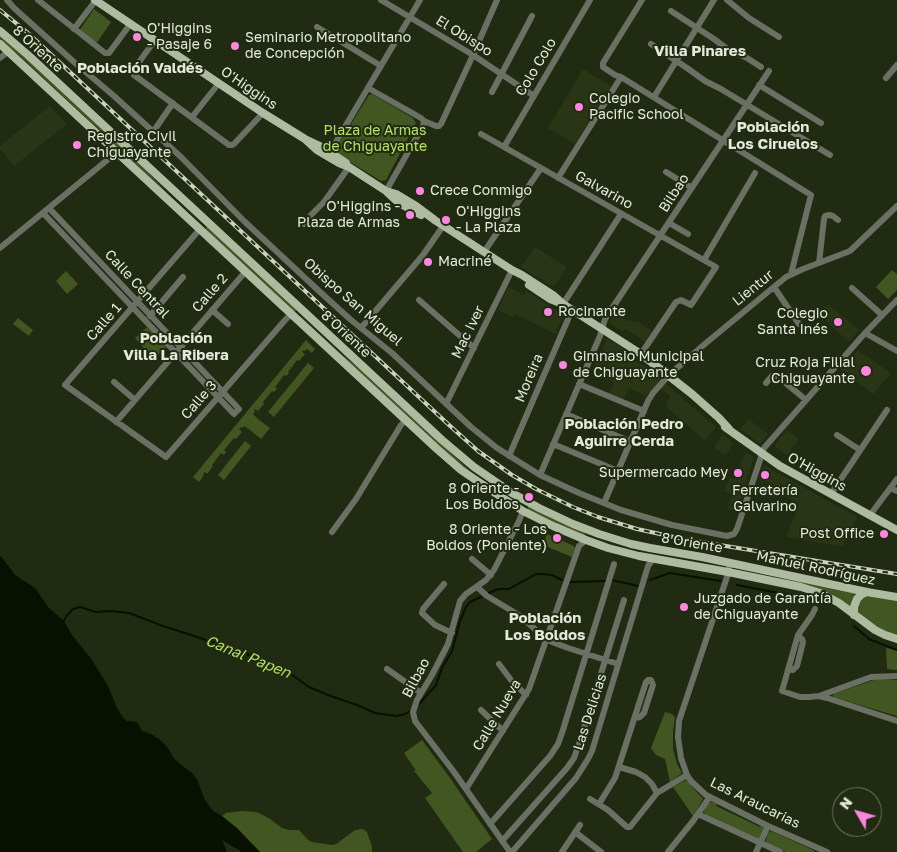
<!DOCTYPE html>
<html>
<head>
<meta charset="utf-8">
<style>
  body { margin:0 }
  #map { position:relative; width:897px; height:852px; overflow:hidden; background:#212b12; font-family:"Golos Text",sans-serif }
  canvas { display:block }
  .north { position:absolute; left:832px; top:787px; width:50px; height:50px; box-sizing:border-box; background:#212b12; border:1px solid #6f7762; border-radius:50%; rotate:308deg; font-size:14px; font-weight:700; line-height:20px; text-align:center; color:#e3eada }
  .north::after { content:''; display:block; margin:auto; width:18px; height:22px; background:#fd86e1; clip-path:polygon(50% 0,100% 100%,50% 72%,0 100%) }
</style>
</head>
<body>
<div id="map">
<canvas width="897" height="852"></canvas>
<div class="north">N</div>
</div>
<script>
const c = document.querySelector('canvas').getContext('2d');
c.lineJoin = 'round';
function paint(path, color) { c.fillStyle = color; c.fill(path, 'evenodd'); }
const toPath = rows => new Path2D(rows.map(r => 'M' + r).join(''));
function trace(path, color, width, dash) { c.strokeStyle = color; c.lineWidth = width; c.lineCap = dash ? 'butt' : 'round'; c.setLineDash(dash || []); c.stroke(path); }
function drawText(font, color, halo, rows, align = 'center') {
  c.font = font + ' "Golos Text",sans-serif'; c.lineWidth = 4; c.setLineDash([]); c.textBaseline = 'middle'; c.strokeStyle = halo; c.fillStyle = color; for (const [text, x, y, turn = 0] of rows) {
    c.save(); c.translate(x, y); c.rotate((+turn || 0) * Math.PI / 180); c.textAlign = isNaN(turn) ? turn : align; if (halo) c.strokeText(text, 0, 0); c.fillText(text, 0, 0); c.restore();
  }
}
paint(toPath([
  [583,69,611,86,575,144,548,128],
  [50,106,67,124,14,166,0,149,0,146],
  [535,247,567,267,554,287,521,267],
  [508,287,524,295,526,291,564,315,555,334,515,314,513,317,498,310],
  [828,304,859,330,849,342,818,314],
  [615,312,628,321,630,320,635,323,637,321,652,331,645,342,626,329,623,332,609,323],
  [607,339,626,350,624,355,646,367,661,379,650,393,648,393,646,396,629,388,623,400,609,394,614,382,592,371],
  [858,350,891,373,873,394,841,369],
  [665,383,716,427,705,441,666,406,670,396,661,388],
  [748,419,768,434,762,443,759,443,740,429],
  [787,430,799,439,787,455,775,447,775,444],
  [723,434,733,443,726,455,714,448],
  [746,452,754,457,737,512,728,509,732,494,724,491,730,478,734,479],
  [765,466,857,517,842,546,786,537,799,504,784,496,787,490,758,479,762,467]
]), '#293515');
paint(toPath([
  [94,9,111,22,96,44,79,31],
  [0,34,9,41,145,169,167,193,20,56,0,40],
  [372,94,413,118,416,123,386,180,381,181,337,154,336,148,369,95],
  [206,225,296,309,296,311,293,311,206,230],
  [892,270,897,274,897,290,888,299,876,287],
  [66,271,78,284,67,294,56,281],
  [301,317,341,354,362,370,472,473,518,503,520,506,463,467,449,456,300,318],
  [18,318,33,330,29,336,13,324],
  [147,327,166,347,154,359,135,338],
  [306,340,315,349,312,353,307,349,305,351,304,350,302,352,305,354,299,361,297,360,288,372,289,373,286,376,284,375,275,387,277,389,274,392,272,391,263,402,264,404,258,411,255,409,254,411,255,412,253,414,258,419,270,428,261,439,250,430,244,426,242,428,241,427,239,429,242,432,236,439,234,438,224,450,226,452,224,455,221,453,212,465,213,466,207,474,205,472,203,474,204,475,199,482,193,477],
  [308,363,314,368,274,417,268,412],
  [245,441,251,446,224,480,218,475],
  [528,506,551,518,586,532,586,533,583,536,528,510],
  [547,534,574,546,575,549,572,557,543,545],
  [742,571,775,578,798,580,897,601,897,636,881,631,841,601,741,572],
  [886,648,897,650,897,670,887,669],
  [877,679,897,680,897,716,833,697,833,694],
  [665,712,672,714,675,717,673,732,673,749,677,764,682,773,670,782,665,759,656,755,651,748],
  [422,740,450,778,492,839,476,852,463,852,425,798,432,793,414,771,416,769,415,769,404,753],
  [686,780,703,799,693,816,673,787],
  [711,802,717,803,716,806,760,827,761,825,763,826,764,828,759,840,705,814,704,811,705,808,708,804],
  [242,811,255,812,259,813,270,819,282,828,290,830,299,830,308,840,312,842,332,845,336,844,355,830,363,829,367,832,372,847,372,852,260,852,222,816,226,813],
  [771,831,813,850,815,852,786,852,765,843,768,833]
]), '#425621');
paint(toPath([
  [0,555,15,575,35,588,49,608,64,621,72,635,92,660,108,686,117,708,123,718,127,721,137,722,142,731,151,734,160,740,168,748,173,757,180,764,192,773,197,779,205,800,213,811,222,816,237,828,260,852,242,852,222,840,227,852,0,852]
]), '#081100');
trace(toPath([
  [612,580,638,586],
  [650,580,670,573,721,581],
  [570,582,607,581],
  [737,585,820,601],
  [489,593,498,589,509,589,536,574,543,574,552,575,562,580],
  [62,623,68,614,73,609,80,607,96,612,110,611,129,613,163,626,231,648,281,667,309,687,328,695,357,705,375,713,396,716,405,714,412,710],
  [854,626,869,639,897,650],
  [419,704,436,685,442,668,452,651,460,621,466,607,470,602,481,597]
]), '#081100', 2);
trace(toPath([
  [7,0,14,8,74,62,114,96,181,157,244,221,319,291,351,320,392,353,471,427,497,448,540,475,579,493,621,510,672,525,727,536,734,534,737,529,764,448,865,333,897,300],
  [38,0,105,53,109,53,131,23],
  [381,0,473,55,534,96],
  [642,0,603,63,603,67,615,75,621,77,811,195,791,274],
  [727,0,749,18,779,37],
  [671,11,714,39,726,48,747,58,761,67],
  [317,27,381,66],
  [74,29,96,0],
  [155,40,134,69,133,72,134,75,229,145,232,145,234,144,263,113],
  [651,44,687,68,705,81,721,89,830,155],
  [0,58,9,51],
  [886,78,897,65],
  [759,85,821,123],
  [368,88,421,118,424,121,436,126,439,126,441,124,473,55,497,0],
  [492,92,532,16],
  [654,97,714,0],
  [192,117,219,83],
  [153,132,173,103],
  [481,134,716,267,691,305,681,300,676,302,641,354],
  [504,147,590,0],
  [330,152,420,0],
  [666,172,692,188],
  [558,178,621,77],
  [386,191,423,126,424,121],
  [43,213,234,414,239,409,49,208],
  [669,223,688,234],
  [304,224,311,215,324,202,349,167],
  [200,229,65,385,166,457,286,319,292,314],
  [0,248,117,152],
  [484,252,541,168],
  [704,260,755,173],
  [819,263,824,219,825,216,829,215,833,216,838,220],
  [774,287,799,324],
  [852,288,882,315],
  [419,300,474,348],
  [563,304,621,214],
  [212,310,228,324],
  [150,316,183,277],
  [361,328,423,255,443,226],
  [865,333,897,351],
  [114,382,135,400],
  [766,383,772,376,776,375,806,400],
  [579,384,644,411],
  [446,404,512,270],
  [566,414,631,442],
  [116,422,246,271],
  [837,435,860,450],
  [553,444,618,471],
  [509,456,572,310],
  [540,475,600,336,605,319,769,71],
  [890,488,897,491],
  [831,494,887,410],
  [604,503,648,401,653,393,669,375,706,343,786,277,803,269,850,251,897,206],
  [870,515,897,479],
  [332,532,356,499,401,425,406,420],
  [472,559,491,575],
  [730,563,727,577,679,721,678,737,681,758,687,775,691,781,706,795,768,826,827,852],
  [444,584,423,609,422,613,435,625,452,633],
  [477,587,487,596,522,617,540,634,552,642,568,648,618,664],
  [815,609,812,615,798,635,782,691,800,697,809,697,819,696,827,698,897,721],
  [499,664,511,680,526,695],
  [387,669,421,693],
  [788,669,793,670,797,666,803,642,802,639,798,635],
  [819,696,871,677,897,676],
  [481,710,503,731],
  [619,767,636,772,645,777,652,784,657,793],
  [466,789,529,689,579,546,586,540],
  [590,799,608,810,627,827,630,827,657,793,687,775],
  [599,804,615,778,646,682,648,680,651,680,653,685,644,713,640,717,635,718],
  [698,814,780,852],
  [490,824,550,756,558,744,562,733,614,564],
  [575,832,601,852],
  [502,841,567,768,574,758,579,744,624,600],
  [510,852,454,772,415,721,413,712,417,700,432,675,448,644,460,601,466,594,486,580,494,570,519,521,523,511],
  [512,852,576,778,588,759,592,751,648,566,653,559],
  [562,852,580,825],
  [668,852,693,821,709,798],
  [756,852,768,826]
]), '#6b7064', 6);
trace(toPath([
  [95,0,263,113,305,139,324,148,346,163],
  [0,31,28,55,442,440,474,467,512,493,539,508,573,524,599,534,631,544,650,548,702,557,867,592,897,597],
  [0,44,437,449,461,470,495,493,523,511,553,526,586,540,608,548,639,556,728,572,801,587,820,593,839,603,875,630,885,635,897,639],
  [305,139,317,150,339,163,349,167,386,191,396,194,416,206,436,221,512,270,522,275,553,295,563,304],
  [387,192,399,203,421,215],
  [529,285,550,299,563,304,641,354,692,394,719,418,729,429],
  [725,427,780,466,897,530],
  [854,615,854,607,857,599,862,594,867,592]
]), '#afbba1', 8);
const rail = toPath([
  [0,10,28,33,449,425,478,451,512,475,536,489,573,507,598,517,637,529,683,539,897,574]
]);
trace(rail, '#cbd2c1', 4);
trace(rail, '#212b12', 2, [5.5]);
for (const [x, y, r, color] of [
  [137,37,5,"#fd86e1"],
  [235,46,5,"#fd86e1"],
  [579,107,5,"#fd86e1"],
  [77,145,5,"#fd86e1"],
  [420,191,5,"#fd86e1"],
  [410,215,5,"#fd86e1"],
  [446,220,5,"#fd86e1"],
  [428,262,5,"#fd86e1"],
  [548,312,5,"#fd86e1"],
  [838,322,5,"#fd86e1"],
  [563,365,5,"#fd86e1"],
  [866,371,6,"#fd86e1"],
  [738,473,5,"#fd86e1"],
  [765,475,5,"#fd86e1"],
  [529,497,5,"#fd86e1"],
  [884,534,5,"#fd86e1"],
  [557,538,5,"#fd86e1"],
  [684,607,5,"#fd86e1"]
]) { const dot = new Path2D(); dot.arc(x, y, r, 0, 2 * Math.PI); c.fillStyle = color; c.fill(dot); trace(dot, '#212b12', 2); }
drawText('14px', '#e3eada', '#212b12', [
  ["O'Higgins",147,29],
  ["- Pasaje 6",147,45],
  ["Seminario Metropolitano",245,38],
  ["de Concepción",245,54],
  ["Colegio",589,99],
  ["Pacific School",589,115],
  ["Registro Civil",87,137],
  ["Chiguayante",87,153],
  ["Crece Conmigo",430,191],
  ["O'Higgins -",400,207,"right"],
  ["Plaza de Armas",400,223,"right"],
  ["O'Higgins",456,212],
  ["- La Plaza",456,228],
  ["Macriné",438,262],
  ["Rocinante",558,312],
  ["Colegio",828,314,"right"],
  ["Santa Inés",828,330,"right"],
  ["Gimnasio Municipal",573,357],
  ["de Chiguayante",573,373],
  ["Cruz Roja Filial",855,363,"right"],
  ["Chiguayante",855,379,"right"],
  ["Supermercado Mey",728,473,"right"],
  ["8 Oriente -",519,489,"right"],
  ["Los Boldos",519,505,"right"],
  ["Ferretería",765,491,"center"],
  ["Galvarino",765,507,"center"],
  ["8 Oriente - Los",547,530,"right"],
  ["Boldos (Poniente)",547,546,"right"],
  ["Post Office",874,534,"right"],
  ["Juzgado de Garantía",694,599],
  ["de Chiguayante",694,615]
], 'left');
drawText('14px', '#e3eada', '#212b12', [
  ["El Obispo",464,36,32],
  ["8 Oriente",38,49,42],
  ["Colo Colo",536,67,-59],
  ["O'Higgins",249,88,34],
  ["Galvarino",604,190,29],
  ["Bilbao",674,193,-57],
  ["Calle Central",137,284,47],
  ["Lientur",753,288,-39],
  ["Calle 2",210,293,-49],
  ["Obispo San Miguel",353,302,41],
  ["Calle 1",104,322,-49],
  ["Mac Iver",468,332,-64],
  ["8 Oriente",346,334,43],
  ["Moreira",529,378,-67],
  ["Calle 3",199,400,-49],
  ["O'Higgins",817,472,29],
  ["8 Oriente",692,543,10],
  ["Manuel Rodríguez",816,568,12],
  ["Bilbao",416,678,-62],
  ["Las Delicias",590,712,-72],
  ["Calle Nueva",497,715,-59],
  ["Las Araucarias",755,803,26]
]);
drawText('14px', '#b4e269', '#212b12', [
  ["Plaza de Armas",375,131],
  ["de Chiguayante",375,147]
]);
drawText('bold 15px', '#e3eada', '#212b12', [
  ["Villa Pinares",700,51],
  ["Población Valdés",140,68],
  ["Población",773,127],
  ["Los Ciruelos",773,144],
  ["Población",176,338],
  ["Villa La Ribera",176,355],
  ["Población Pedro",624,424],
  ["Aguirre Cerda",624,441],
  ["Población",545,618],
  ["Los Boldos",545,635]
]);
drawText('italic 15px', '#b1df65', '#212b12', [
  ["Canal Papen",248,657,22]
]);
</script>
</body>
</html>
